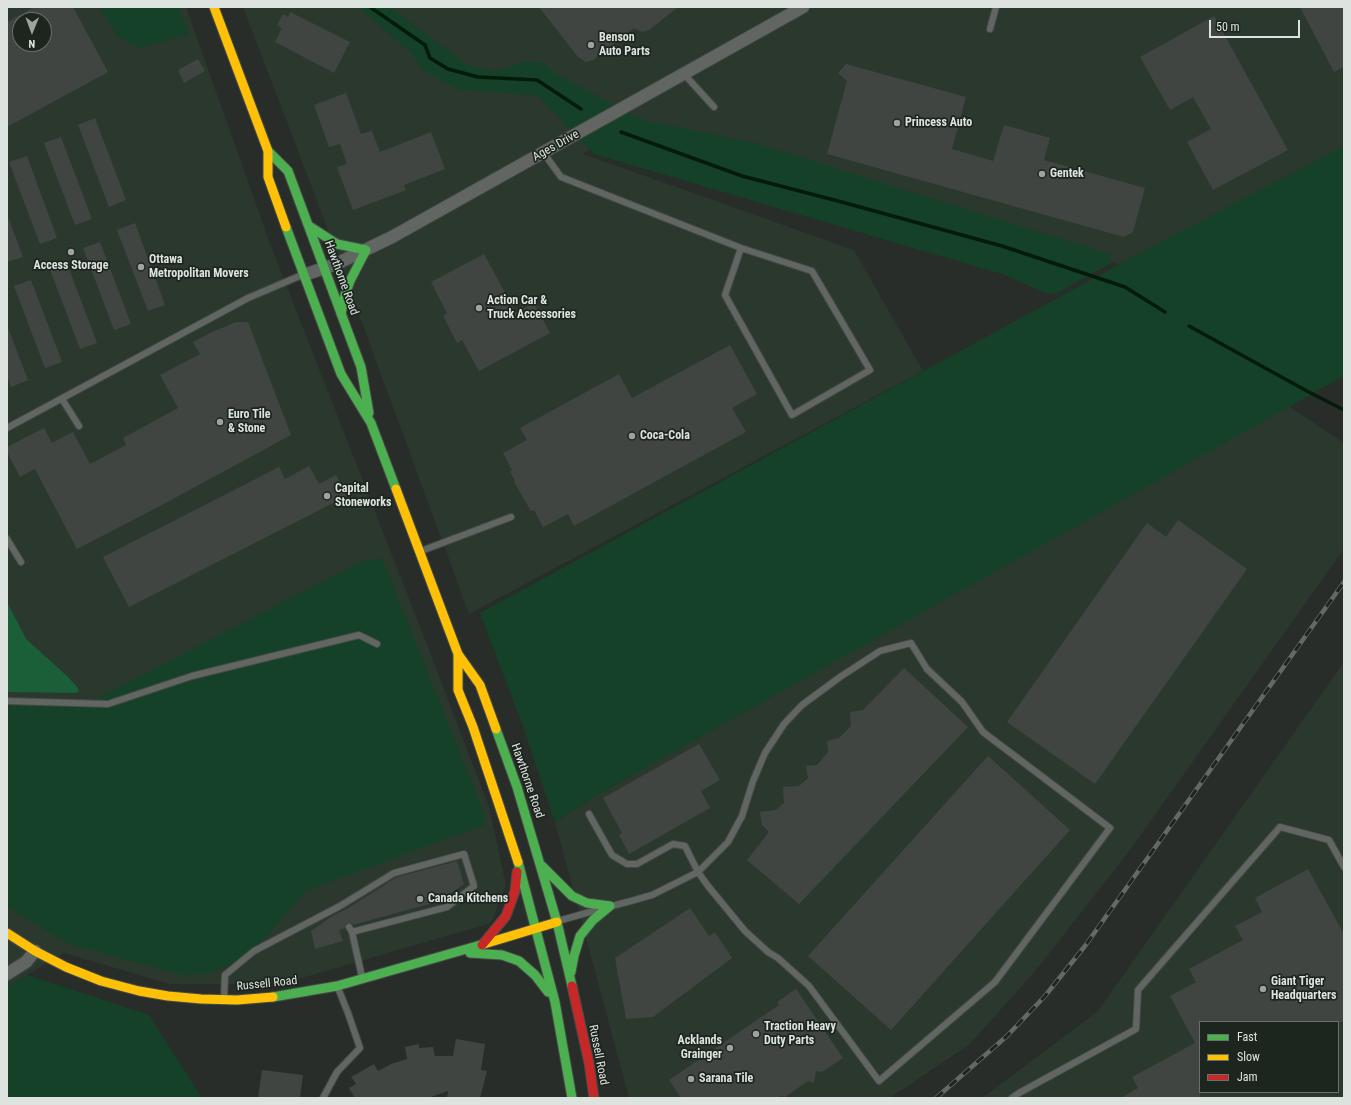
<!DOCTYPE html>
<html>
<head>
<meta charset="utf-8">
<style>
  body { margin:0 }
  #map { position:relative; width:1351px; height:1105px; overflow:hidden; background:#282d2a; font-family:"Roboto Condensed",sans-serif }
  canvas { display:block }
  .frame { position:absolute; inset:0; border:8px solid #dde3de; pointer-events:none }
  .legend { position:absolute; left:1199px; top:1021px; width:140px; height:72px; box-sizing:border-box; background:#1d251f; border:1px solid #6a716b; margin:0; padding:5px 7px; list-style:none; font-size:12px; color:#dde3de }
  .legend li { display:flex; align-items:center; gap:8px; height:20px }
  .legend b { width:20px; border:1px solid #6a716b }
  .north { position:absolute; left:12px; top:12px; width:40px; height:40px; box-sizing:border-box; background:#1d251f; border:1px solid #6a716b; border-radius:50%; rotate:181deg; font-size:11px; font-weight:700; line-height:16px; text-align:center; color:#dde3de }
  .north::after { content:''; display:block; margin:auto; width:14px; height:18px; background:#9ea39f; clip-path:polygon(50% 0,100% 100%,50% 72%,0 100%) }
  .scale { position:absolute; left:1209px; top:20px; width:91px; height:18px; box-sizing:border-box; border:2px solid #dde3de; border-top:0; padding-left:5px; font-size:12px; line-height:14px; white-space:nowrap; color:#dde3de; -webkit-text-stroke:3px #1d251f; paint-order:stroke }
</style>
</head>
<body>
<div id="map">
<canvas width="1351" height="1105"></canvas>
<div class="frame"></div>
<ul class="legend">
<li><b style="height:5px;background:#4caf50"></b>Fast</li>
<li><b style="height:5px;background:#ffc107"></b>Slow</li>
<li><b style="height:5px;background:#c62828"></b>Jam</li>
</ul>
<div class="north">N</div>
<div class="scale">50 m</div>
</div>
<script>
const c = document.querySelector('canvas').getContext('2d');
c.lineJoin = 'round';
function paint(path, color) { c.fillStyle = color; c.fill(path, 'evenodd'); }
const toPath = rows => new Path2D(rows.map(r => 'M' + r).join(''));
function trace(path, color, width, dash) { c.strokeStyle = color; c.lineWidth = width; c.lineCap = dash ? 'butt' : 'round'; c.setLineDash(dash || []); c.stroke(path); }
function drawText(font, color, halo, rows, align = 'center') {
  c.font = font + ' "Roboto Condensed",sans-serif'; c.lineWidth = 3.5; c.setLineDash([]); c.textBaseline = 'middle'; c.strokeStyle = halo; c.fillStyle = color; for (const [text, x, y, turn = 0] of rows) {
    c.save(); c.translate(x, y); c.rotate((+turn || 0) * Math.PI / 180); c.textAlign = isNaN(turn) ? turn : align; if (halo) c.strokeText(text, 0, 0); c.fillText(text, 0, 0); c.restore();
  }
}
paint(toPath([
  [7,7,186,7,269,241,424,637,489,807,506,885,491,923,281,984,170,984,64,953,7,987],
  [20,20,44,20,44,44,20,44],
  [243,7,1344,7,1344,153,1128,267,847,176,629,120,583,154,854,250,923,371,469,614,321,211],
  [1287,405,1344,443,1344,549,1127,854,1036,970,970,1044,890,1098,629,1098,555,822,595,796],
  [1344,662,1344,1098,982,1098,1098,1011],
  [1200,1022,1338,1022,1338,1092,1200,1092]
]), '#2b382e');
paint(toPath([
  [99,7,178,7,189,34,139,48,118,36],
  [358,7,390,7,466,64,495,72,523,62,542,62,558,75,642,120,755,143,1109,254,1111,263,1056,294,1043,292,1005,275,594,154,538,96,457,89,422,69,411,53],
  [1344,146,1344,376,595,796,555,822,525,732,480,613,1127,260],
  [382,559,485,816,483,827,478,827,305,891,269,934,235,963,206,974,183,975,69,944,7,907,7,706,92,701,363,561],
  [27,975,149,1015,202,1098,7,1098,7,987]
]), '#144127');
paint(toPath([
  [7,602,26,639,67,676,78,688,79,691,76,693,7,692]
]), '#1a5f38');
trace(toPath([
  [370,7,425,45,430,58,448,69,478,77,537,80,581,109],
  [621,132,742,176,838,201,1002,246,1125,287,1165,312],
  [1189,326,1305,390,1344,410]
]), '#041b0a', 3.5);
paint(toPath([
  [34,7,73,7,108,72,7,127,7,22],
  [20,20,44,20,44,44,20,44],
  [539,7,678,7,649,30,642,32,634,28,593,60,586,62,578,57],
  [1300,7,1344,7,1344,67,1334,72],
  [290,12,350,42,334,73,275,42,282,28,277,25,283,14,288,17],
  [1214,16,1288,150,1213,190,1187,142,1211,129,1193,97,1170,110,1140,57],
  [198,59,205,71,184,83,178,70],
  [846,64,966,97,952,149,993,161,1004,125,1050,138,1044,160,1145,188,1133,232,1124,237,827,154,847,81,838,73],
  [346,93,361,134,372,131,380,152,431,132,445,169,404,185,406,190,353,210,337,167,347,164,340,144,329,147,314,105],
  [95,118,126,200,109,207,78,125],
  [61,137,92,219,75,225,44,143],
  [27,156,57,238,40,244,9,162],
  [7,217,8,217,23,257,7,262],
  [135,223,165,305,148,311,117,230],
  [100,242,131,324,114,330,83,248],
  [484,254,516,313,534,303,550,333,479,371,462,340,457,343,443,316,447,313,431,282],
  [66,261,97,343,80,349,49,267],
  [31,280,62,362,45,368,14,286],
  [236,322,248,322,291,435,160,506,77,549,35,469,20,477,7,452,7,447,44,428,52,443,73,432,90,464,126,445,123,438,178,408,160,375,200,354,193,342,210,333],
  [7,328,8,328,28,380,11,387,7,376],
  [730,345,757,394,732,408,746,432,574,526,568,514,543,527,534,510,531,511,514,482,515,481,510,471,512,470,503,453,527,440,520,428,619,374,632,398],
  [309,466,319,484,336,475,347,496,129,607,103,557,279,467,285,479],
  [1178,520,1247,569,1095,784,1007,722,1147,523,1166,537],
  [904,668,968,727,799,904,747,860,769,832,762,825,760,812,776,810,784,803,783,787,799,786,808,778,806,766,817,765,828,752,827,741,839,738,851,726,850,712,863,710],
  [699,744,720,780,701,791,710,808,629,854,619,835,622,833,603,798],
  [988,756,1070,830,891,1030,808,956],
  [457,861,464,884,440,901,353,925,351,923,347,923,345,925,345,928,339,930,343,941,315,949,311,931,334,915,347,909,397,877],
  [1308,869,1344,934,1344,1022,1200,1022,1200,1098,1121,1098,1138,1088,1132,1077,1195,1043,1170,996,1196,982,1189,969,1243,940,1235,926,1262,912,1255,898],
  [690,908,709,936,715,932,732,958,653,1017,626,1019,615,958],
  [796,989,843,1058,822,1072,816,1071,814,1083,808,1081,785,1097,780,1096,779,1098,681,1098,669,1080,779,1005,777,1002],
  [456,1039,485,1044,481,1070,487,1071,480,1098,447,1098,448,1091,428,1098,355,1098,349,1088,356,1084,351,1077,374,1064,378,1071,391,1064,407,1059,405,1047,419,1044,419,1048,433,1047,435,1056,453,1056],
  [262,1070,303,1075,300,1098,258,1098]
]), '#414542');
const lane = toPath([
  [990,29,996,7],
  [684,74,714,107],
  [543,152,561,177,741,248,812,271,870,370,792,415,725,295,741,248],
  [62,399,79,426],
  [7,428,248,298,302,275],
  [7,539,21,562],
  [421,551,511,517],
  [7,701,108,704,192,676,359,635,377,644],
  [589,814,612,855,627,864,637,864,673,844,685,846,698,872,708,886,745,931,768,952,778,958,809,986,879,1081,995,982,1110,828,983,732,962,702,927,669,911,643,880,651,840,677,802,705,784,724,765,753,753,781,742,816,728,842,698,872,652,895,631,901,612,906],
  [558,921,597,910],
  [349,927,352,932,362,977],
  [224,998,225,975,254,951,340,906,394,873,464,854,474,886,447,907,352,932],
  [323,1098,337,1072,360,1048,348,1013,338,988],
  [1012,1098,1019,1093,1136,1029,1138,990,1280,827,1329,840,1344,867]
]);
const street = toPath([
  [304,275,336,264,392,237,803,7],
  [7,974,26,962,35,951]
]);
const fast = toPath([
  [268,151,288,171,361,367,369,413],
  [309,226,337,244,366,250,350,281,345,295,341,314],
  [286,227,341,374,371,423,396,489],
  [496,729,517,787,557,922,572,986],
  [518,862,555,1002,572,1098],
  [542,866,572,896,587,903,610,906],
  [470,953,502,955,519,961,535,975,548,992],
  [571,972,574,956,580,936,593,920,610,906],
  [273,997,337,986,484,944]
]);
const slow = toPath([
  [214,7,268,151,268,177,286,227],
  [396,489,458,654,480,685,496,729],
  [458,654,458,690,473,727,518,862],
  [7,933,35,951,66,967,101,981,139,991,168,996,201,999,237,1000,273,997],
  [484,944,557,922]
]);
const jam = toPath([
  [482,945,506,916,515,891,517,872],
  [572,986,589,1063,594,1098]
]);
trace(lane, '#464a47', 8);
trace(street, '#464a47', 14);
trace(fast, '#464a47', 11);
trace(slow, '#464a47', 11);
trace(jam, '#464a47', 11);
trace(lane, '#626663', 6);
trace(street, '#626663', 12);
trace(fast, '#4caf50', 9);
trace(slow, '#ffc107', 9);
trace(jam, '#c62828', 9);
const rail = toPath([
  [936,1098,1007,1036,1045,996,1085,946,1344,582]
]);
trace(rail, '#646866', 4.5);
trace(rail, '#1d251f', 3, [9]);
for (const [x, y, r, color] of [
  [591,45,4,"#9ea39f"],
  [897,123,4,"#9ea39f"],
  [1042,174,4,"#9ea39f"],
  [71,252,4,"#9ea39f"],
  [141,267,4,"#9ea39f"],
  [479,308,4,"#9ea39f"],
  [220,422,4,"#9ea39f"],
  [632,436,4,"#9ea39f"],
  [327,496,4,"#9ea39f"],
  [420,899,4,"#9ea39f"],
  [1263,989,4,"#9ea39f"],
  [756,1034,4,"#9ea39f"],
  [730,1048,4,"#9ea39f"],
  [691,1079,4,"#9ea39f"]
]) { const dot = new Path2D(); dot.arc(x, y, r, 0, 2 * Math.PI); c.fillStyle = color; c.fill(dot); trace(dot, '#1d251f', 1.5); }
drawText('bold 12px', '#dde3de', '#1d251f', [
  ["Benson",599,38],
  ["Auto Parts",599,52],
  ["Princess Auto",905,123],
  ["Gentek",1050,174],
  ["Ottawa",149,260],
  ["Metropolitan Movers",149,274],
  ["Access Storage",71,266,"center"],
  ["Action Car &",487,301],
  ["Truck Accessories",487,315],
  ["Euro Tile",228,415],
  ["& Stone",228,429],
  ["Coca-Cola",640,436],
  ["Capital",335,489],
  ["Stoneworks",335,503],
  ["Canada Kitchens",428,899],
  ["Giant Tiger",1271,982],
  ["Headquarters",1271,996],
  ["Traction Heavy",764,1027],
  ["Duty Parts",764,1041],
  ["Acklands",722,1041,"right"],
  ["Grainger",722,1055,"right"],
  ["Sarana Tile",699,1079]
], 'left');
drawText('12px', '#dde3de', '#1d251f', [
  ["Ages Drive",556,146,-29],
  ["Hawthorne Road",341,278,70],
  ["Hawthorne Road",527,781,71],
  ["Russell Road",267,984,-6],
  ["Russell Road",598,1055,79]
]);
</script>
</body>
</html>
